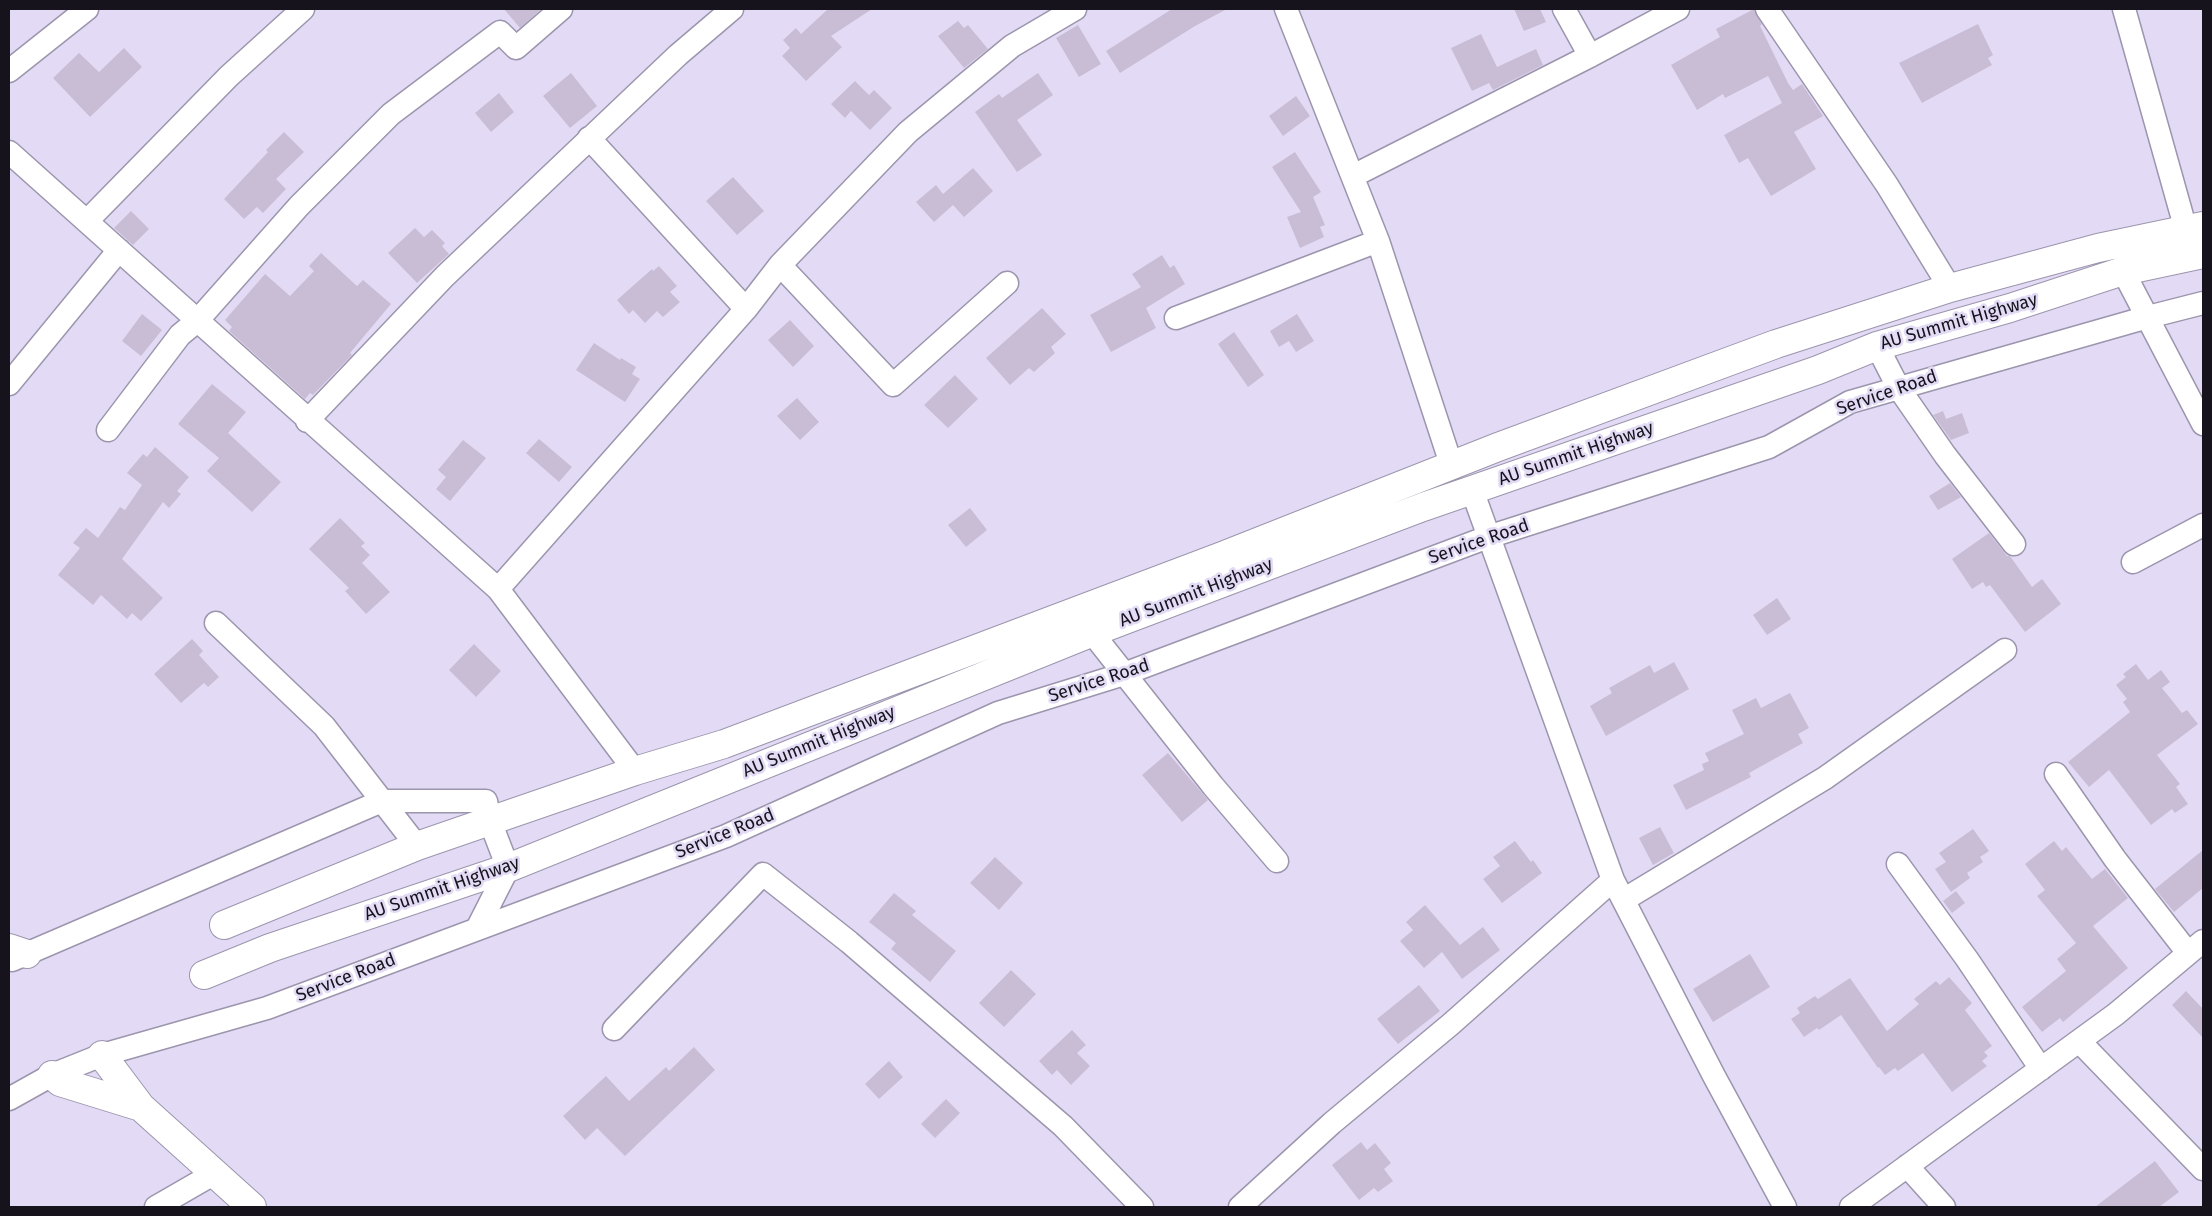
<!DOCTYPE html>
<html>
<head>
<meta charset="utf-8">
<style>
  body { margin:0 }
  #map { position:relative; width:2212px; height:1216px; overflow:hidden; background:#e3dbf5; font-family:"Fira Sans",sans-serif }
  canvas { display:block }
  .frame { position:absolute; inset:0; border:10px solid #16131c; pointer-events:none }
</style>
</head>
<body>
<div id="map">
<canvas width="2212" height="1216"></canvas>
<div class="frame"></div>
</div>
<script>
const c = document.querySelector('canvas').getContext('2d');
c.lineJoin = 'round';
function paint(path, color) { c.fillStyle = color; c.fill(path, 'evenodd'); }
const toPath = rows => new Path2D(rows.map(r => 'M' + r).join(''));
function trace(path, color, width, dash) { c.strokeStyle = color; c.lineWidth = width; c.lineCap = dash ? 'butt' : 'round'; c.setLineDash(dash || []); c.stroke(path); }
function drawText(font, color, halo, rows, align = 'center') {
  c.font = font + ' "Fira Sans",sans-serif'; c.lineWidth = 5; c.setLineDash([]); c.textBaseline = 'middle'; c.strokeStyle = halo; c.fillStyle = color; for (const [text, x, y, turn = 0] of rows) {
    c.save(); c.translate(x, y); c.rotate((+turn || 0) * Math.PI / 180); c.textAlign = isNaN(turn) ? turn : align; if (halo) c.strokeText(text, 0, 0); c.fillText(text, 0, 0); c.restore();
  }
}
paint(toPath([
  [504,9,541,9,520,28],
  [828,9,872,9,831,36,842,47,806,81,782,56,790,48,783,40,796,28,801,34],
  [1172,9,1227,9,1195,26,1120,73,1106,51],
  [1514,9,1540,9,1546,22,1524,31],
  [1754,9,1762,24,1760,26,1788,83,1793,90,1802,84,1823,116,1794,132,1816,169,1771,196,1748,158,1739,163,1724,135,1782,103,1768,76,1725,98,1723,94,1697,110,1671,65,1720,37,1716,29],
  [958,21,964,28,968,25,988,49,964,68,938,36],
  [1978,24,1993,55,1988,58,1992,65,1922,103,1899,63],
  [1078,25,1101,64,1079,77,1056,38],
  [1481,34,1497,67,1536,49,1543,65,1493,90,1489,83,1472,91,1451,48],
  [124,48,142,67,90,117,53,78,79,53,99,72],
  [571,73,597,106,570,128,543,96],
  [1038,73,1053,95,1017,120,1042,155,1017,172,975,112,999,94,1002,98],
  [855,81,869,95,874,90,892,108,870,130,851,111,845,118,831,104],
  [499,93,514,112,491,132,475,113],
  [1296,96,1310,116,1283,136,1269,116],
  [284,132,304,152,276,179,286,189,263,213,257,207,244,219,224,199,268,152,266,150],
  [1295,152,1321,192,1313,197,1325,225,1320,227,1324,237,1300,248,1287,217,1301,212,1272,167],
  [973,168,993,191,964,217,953,205,934,222,916,202,936,185,943,194],
  [733,177,764,211,737,235,706,201],
  [131,211,149,229,133,245,114,228],
  [415,228,424,237,432,230,445,243,442,246,449,254,417,283,388,253],
  [321,253,357,286,363,280,391,304,350,353,352,355,350,357,313,395,310,393,305,399,229,331,232,327,225,320,265,274,290,296,314,271,309,266],
  [1162,255,1170,268,1174,265,1185,284,1146,308,1156,328,1111,352,1090,315,1141,287,1132,274],
  [659,266,677,286,670,292,680,302,663,317,657,311,645,323,633,310,629,314,617,300,652,269,653,271],
  [1042,308,1066,334,1051,347,1055,353,1034,372,1029,368,1010,385,986,358],
  [142,314,162,330,141,356,122,341],
  [1297,314,1314,341,1296,352,1289,341,1279,347,1270,331],
  [790,320,814,346,793,367,768,340],
  [1234,332,1264,375,1248,387,1218,344],
  [594,343,620,360,621,358,636,367,632,374,640,379,625,402,576,370],
  [955,375,978,399,948,428,924,405],
  [212,384,246,412,228,433,281,482,252,512,207,471,219,458,178,424],
  [797,398,819,422,800,440,777,416],
  [1943,411,1946,419,1962,413,1969,433,1951,440,1933,415],
  [539,439,572,467,559,482,526,453],
  [463,440,486,458,450,501,436,489,446,477,438,470],
  [155,447,189,477,177,491,181,494,169,508,163,502,122,559,163,598,141,621,132,613,127,619,101,595,93,605,58,575,80,548,73,543,86,528,98,538,120,507,125,510,142,485,127,473,143,454,147,457],
  [1950,483,1961,497,1938,510,1929,496],
  [970,508,987,530,966,547,948,525],
  [340,518,365,543,361,546,370,555,362,563,390,592,366,614,345,591,349,588,309,549],
  [1989,533,2007,556,2010,556,2032,587,2042,579,2061,604,2025,632,1990,585,1986,587,1983,582,1972,589,1952,559],
  [1777,598,1791,619,1767,635,1753,615],
  [192,639,203,651,199,655,219,677,208,687,204,683,181,703,154,674],
  [474,644,501,671,476,697,449,670],
  [1674,662,1689,689,1606,736,1590,706,1612,693,1609,688,1650,665,1654,673],
  [2136,664,2148,680,2161,670,2170,682,2162,688,2182,713,2187,710,2198,724,2157,755,2180,784,2176,787,2188,804,2175,813,2172,809,2151,825,2109,770,2089,787,2068,762,2130,712,2123,702,2127,699,2116,685,2126,677,2123,674],
  [1790,693,1809,728,1798,734,1803,743,1749,773,1751,777,1686,810,1673,785,1704,770,1702,764,1709,761,1705,753,1744,734,1732,710,1756,698,1761,708],
  [1168,753,1208,800,1182,822,1142,775],
  [1660,827,1674,853,1653,865,1639,838],
  [1973,829,1989,851,1980,857,1983,862,1967,873,1970,878,1951,892,1935,869,1946,862,1939,853],
  [1515,841,1531,862,1533,860,1542,873,1502,903,1483,879,1500,866,1493,857],
  [2054,841,2062,851,2066,847,2092,879,2105,869,2128,898,2093,926,2128,968,2063,1022,2060,1018,2042,1032,2022,1007,2066,971,2057,959,2076,943,2037,896,2045,890,2025,864],
  [2203,850,2203,888,2174,912,2155,889],
  [995,857,1023,883,999,910,970,883],
  [1956,891,1965,903,1952,913,1943,901],
  [894,893,916,911,912,915,956,951,930,982,891,949,896,943,869,922],
  [1425,905,1460,945,1483,927,1500,950,1462,979,1442,952,1424,968,1400,941,1413,930,1406,922],
  [1750,954,1770,987,1713,1022,1693,989],
  [1011,970,1036,994,1004,1027,979,1003],
  [1949,977,1972,1003,1965,1010,1992,1046,1984,1052,1988,1056,1982,1061,1987,1066,1952,1092,1923,1053,1898,1071,1895,1068,1885,1075,1879,1067,1878,1068,1841,1015,1819,1030,1817,1028,1804,1037,1791,1019,1800,1013,1797,1008,1815,996,1818,999,1850,978,1887,1031,1919,1004,1914,999,1936,981,1940,985],
  [1419,985,1440,1011,1398,1044,1377,1019],
  [2186,991,2203,1009,2203,1038,2172,1005],
  [1072,1030,1086,1045,1077,1053,1090,1066,1071,1085,1057,1070,1052,1075,1039,1061],
  [694,1047,715,1070,625,1156,597,1128,585,1140,563,1116,606,1076,629,1101,666,1067,669,1071],
  [889,1061,903,1077,879,1099,865,1084],
  [946,1099,960,1113,935,1138,921,1124],
  [1361,1142,1367,1150,1375,1143,1391,1163,1384,1169,1393,1181,1378,1192,1374,1188,1359,1200,1332,1165],
  [2155,1161,2179,1192,2159,1207,2095,1207]
]), '#c9bdd5');
const minor = toPath([
  [1286,9,1378,241,1452,467],
  [1564,9,1590,56],
  [1767,9,1887,185,1950,288],
  [2124,9,2186,230],
  [9,71,87,9],
  [589,138,746,309],
  [9,152,498,589,635,771],
  [1353,176,1590,56,1678,9],
  [87,221,229,76,303,9],
  [780,265,893,385,1007,283],
  [2123,271,2203,424],
  [1176,318,1378,241],
  [1877,346,1898,387,1945,455,2014,544],
  [9,384,119,250],
  [307,421,445,276,678,55,732,9],
  [108,430,180,335,197,321,299,206,391,114,500,32,516,48,561,9],
  [1472,490,1613,880,1714,1076,1785,1207],
  [2133,562,2203,525],
  [498,589,746,309,780,265,908,132,1012,46,1075,9],
  [216,623,324,726,417,846],
  [1093,632,1093,634,1213,786,1277,861],
  [2056,774,2115,859,2188,953],
  [1898,864,1967,959,2041,1069],
  [1625,899,1825,778,2005,650],
  [12,960,382,801,486,801,490,821,508,868,477,929],
  [614,1029,763,874,849,942,1063,1126,1142,1207],
  [2079,1041,2203,1169],
  [9,1099,52,1075,102,1055,267,1008,726,836,998,713,1124,674,1488,537,1769,447,1850,402,2148,317,2203,303],
  [1907,1166,1944,1207],
  [156,1207,215,1173],
  [1240,1207,1332,1123,1451,1024,1613,880],
  [1851,1207,2116,1014,2203,941]
]);
const tertiary = toPath([
  [9,948,27,954],
  [102,1055,141,1107,252,1207],
  [52,1075,60,1082,141,1107]
]);
const primary = toPath([
  [224,925,417,846,635,771,724,744,1222,556,1498,447,1776,344,1950,288,2098,248,2203,226],
  [204,975,270,948,508,868,1093,632,1423,507,1818,370,1877,346,2010,308,2123,271,2203,254]
]);
trace(minor, '#9c95ad', 25);
trace(tertiary, '#9c95ad', 30);
trace(primary, '#9c95ad', 30);
trace(minor, '#fff', 22);
trace(tertiary, '#fff', 28);
trace(primary, '#fff', 28);
drawText('18px', '#16131c', '#e3dbf5', [
  ["AU Summit Highway",1959,322,-16],
  ["Service Road",1887,393,-19],
  ["AU Summit Highway",1576,454,-19],
  ["Service Road",1479,542,-19],
  ["AU Summit Highway",1196,593,-21],
  ["Service Road",1099,681,-18],
  ["AU Summit Highway",819,742,-22],
  ["Service Road",725,834,-22],
  ["AU Summit Highway",442,889,-19],
  ["Service Road",346,978,-21]
]);
</script>
</body>
</html>
